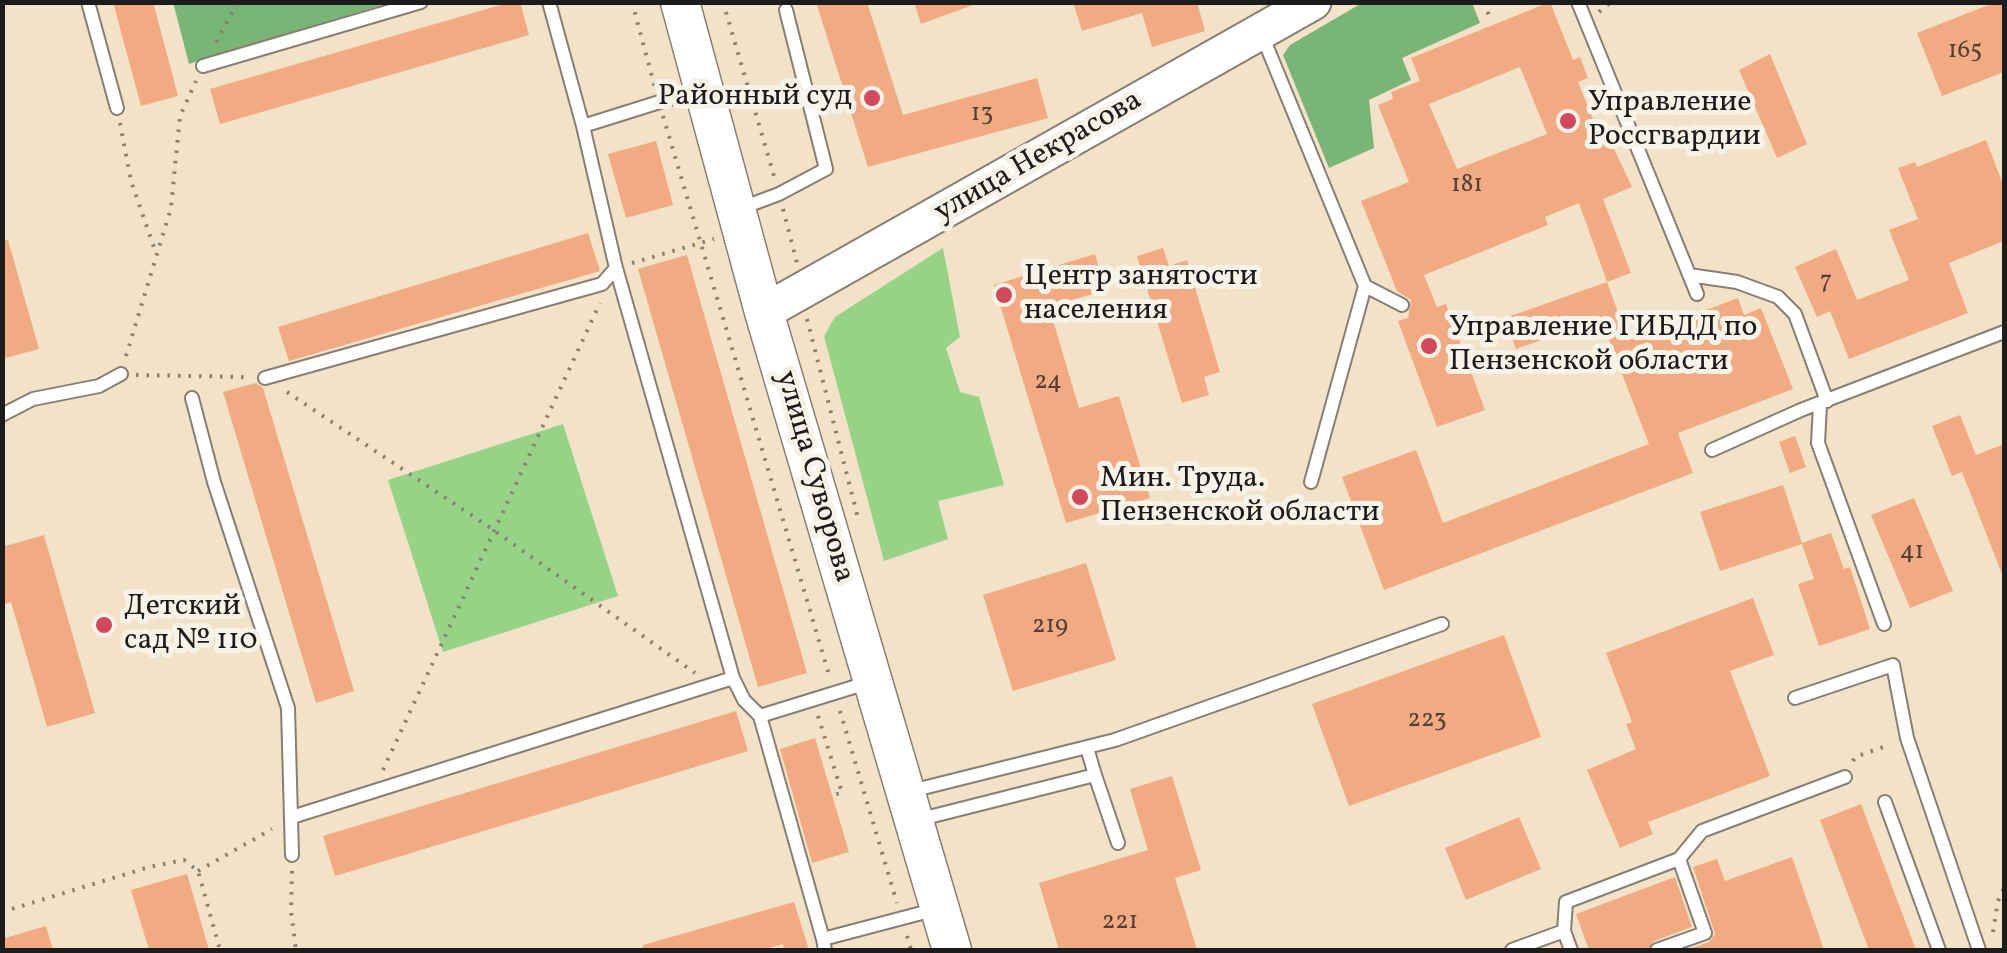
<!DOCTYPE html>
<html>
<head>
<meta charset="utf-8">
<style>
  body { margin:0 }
  #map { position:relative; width:2007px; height:953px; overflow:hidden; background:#f2e2c7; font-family:Vollkorn,serif }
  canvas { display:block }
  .frame { position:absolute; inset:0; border:5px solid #1c1c1c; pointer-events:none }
</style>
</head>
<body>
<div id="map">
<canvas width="2007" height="953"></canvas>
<div class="frame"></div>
</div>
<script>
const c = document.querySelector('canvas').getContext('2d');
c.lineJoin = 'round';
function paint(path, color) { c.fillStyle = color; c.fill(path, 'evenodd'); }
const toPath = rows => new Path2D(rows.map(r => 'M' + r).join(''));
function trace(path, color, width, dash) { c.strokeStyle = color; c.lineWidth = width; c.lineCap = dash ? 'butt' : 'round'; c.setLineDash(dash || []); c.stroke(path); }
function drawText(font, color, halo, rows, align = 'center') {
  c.font = font + ' Vollkorn,serif'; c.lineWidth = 10; c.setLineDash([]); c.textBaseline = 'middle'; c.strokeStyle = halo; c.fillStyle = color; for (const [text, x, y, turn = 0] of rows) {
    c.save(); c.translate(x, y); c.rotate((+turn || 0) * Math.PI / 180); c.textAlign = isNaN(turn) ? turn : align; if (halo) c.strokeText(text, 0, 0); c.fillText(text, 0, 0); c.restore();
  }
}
paint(toPath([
  [943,248,960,337,946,348,960,392,979,397,1004,485,938,501,948,539,884,561,824,336,835,317],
  [563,424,618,596,443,652,388,480]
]), '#97d387');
paint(toPath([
  [173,2,388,2,388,3,189,64],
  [1362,3,1472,3,1480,23,1402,58,1411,80,1369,100,1374,148,1329,168,1283,55,1290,45]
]), '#79b574');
paint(toPath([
  [113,2,153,2,178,96,141,106],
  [511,2,520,2,529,35,220,124,210,89],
  [816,2,867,2,903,115,1037,78,1048,118,868,167],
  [914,2,973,2,973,5,921,24],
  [1073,2,1197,2,1205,31,1152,47,1142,13,1082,31],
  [1550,2,1573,60,1580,57,1588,78,1578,82,1602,141,1609,138,1632,187,1603,199,1631,273,1607,282,1579,203,1545,217,1548,225,1424,275,1437,307,1446,304,1485,410,1437,427,1398,321,1408,318,1411,300,1397,291,1361,201,1409,182,1378,105,1393,99,1391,92,1420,81,1411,58],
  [1520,67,1547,134,1457,169,1429,104],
  [1996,2,2004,2,2004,72,1942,96,1917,33],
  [1770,54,1807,144,1777,158,1739,70],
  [1986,140,2004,187,2004,241,1949,263,1968,313,1849,359,1830,311,1817,317,1795,267,1836,249,1857,300,1909,280,1889,230,1918,219,1898,168,1915,162,1917,167],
  [656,141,673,205,626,218,608,154],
  [588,233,600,271,289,361,278,327],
  [8,240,39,349,2,359,2,241],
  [1163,248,1169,266,1187,260,1220,372,1204,377,1209,395,1182,403,1137,256],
  [1095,254,1106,290,1049,307,1079,408,1119,396,1150,498,1066,523,994,285],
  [687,255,807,673,758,687,638,269],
  [1607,282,1628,340,1738,298,1744,315,1761,308,1793,389,1678,433,1693,473,1384,590,1342,477,1416,450,1443,523,1649,444,1601,319,1516,349,1505,318],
  [256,383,263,388,354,691,316,703,223,392],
  [1960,415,1976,455,2004,444,2004,579,1962,472,1952,476,1932,426],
  [1795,436,1806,467,1790,473,1779,442],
  [1783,485,1802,543,1831,533,1844,569,1850,567,1870,629,1819,646,1798,584,1814,579,1802,544,1720,571,1700,512],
  [1914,498,1953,591,1910,608,1871,515],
  [44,535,95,713,47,727,11,602,2,605,2,547],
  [1086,563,1116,660,1013,691,983,595],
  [1753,598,1774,655,1730,671,1770,776,1648,822,1653,834,1620,848,1587,770,1636,749,1626,724,1632,722,1606,653],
  [1504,635,1541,737,1349,806,1312,704],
  [736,711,748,751,335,876,323,836],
  [815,738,849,852,812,863,780,749],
  [1172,776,1201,870,1175,878,1197,950,1059,950,1039,883,1148,850,1130,789],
  [1861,804,1916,950,1869,950,1820,820],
  [1519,817,1541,869,1466,900,1445,848],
  [1792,857,1824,950,1686,950,1709,942,1715,934,1693,867,1717,859,1725,881],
  [187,874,209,950,149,950,131,890],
  [1675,877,1692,927,1654,941,1647,950,1589,950,1576,914],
  [794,902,809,950,784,950,783,944,762,950,643,950,643,945],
  [46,926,53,950,2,950,2,939]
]), '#f2aa82');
const lane = toPath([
  [88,2,117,108],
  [549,2,583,126,616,268],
  [1578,2,1697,294],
  [1262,35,1365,286,1311,482],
  [203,66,421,2],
  [583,126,701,89],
  [739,209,779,194,826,169,786,10],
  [1689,275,1737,282,1778,297,1795,314,1827,401],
  [1365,286,1402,305],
  [265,378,602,284,616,268,733,678,744,700,760,716,870,682],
  [192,398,214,482,288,708,292,855],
  [1820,404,1818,443,1884,624],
  [2,415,33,399,99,386,121,374],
  [1712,450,1801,410,2004,332],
  [1795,698,1893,665,1907,738,1979,950],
  [760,716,823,939],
  [1095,775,1118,843],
  [911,791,1115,740,1442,624],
  [1885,802,1939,950],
  [292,817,733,678],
  [917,820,1095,775,1087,748],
  [1679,859,1702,831,1845,777],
  [1564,931,1566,902,1679,859,1705,933,1657,950],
  [825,950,823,939,937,909],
  [1512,950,1564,931,1571,950]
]);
const secondary = toPath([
  [764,312,1313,2]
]);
const primary = toPath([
  [680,2,764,312,952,950]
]);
trace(lane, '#877f72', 16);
trace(secondary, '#877f72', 39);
trace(primary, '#877f72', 41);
trace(toPath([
  [632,2,655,88],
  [723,2,774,176],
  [1484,2,1491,21],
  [1599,12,1611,2],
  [216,42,238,2],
  [663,116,830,678],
  [120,123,131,181,156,253],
  [783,209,797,263],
  [632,263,714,239],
  [807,319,858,518],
  [126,356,171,208,180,116,196,81],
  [136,375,247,377],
  [287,392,492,529,695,673],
  [840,711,897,903],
  [818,716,842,793,832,795],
  [1853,761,1855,757,1889,745],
  [383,770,600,303],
  [198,871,272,829],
  [292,871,291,911,296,950],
  [2,912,149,867,184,860,198,871,220,950],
  [1993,932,1998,901,2004,888],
  [907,936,911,950]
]), '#877f72', 4, [2.5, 8]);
trace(lane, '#fff', 12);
trace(secondary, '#fff', 35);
trace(primary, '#fff', 38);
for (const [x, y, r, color] of [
  [872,98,10,"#d1495b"],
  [1568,121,10,"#d1495b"],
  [1004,295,10,"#d1495b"],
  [1429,346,10,"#d1495b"],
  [1080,497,10,"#d1495b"],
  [104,625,10,"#d1495b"]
]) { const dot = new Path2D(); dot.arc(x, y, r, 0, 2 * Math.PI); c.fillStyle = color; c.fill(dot); trace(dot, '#f7f3e8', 4); }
drawText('25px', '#524036', null, [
  ["165",1965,52],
  ["13",982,115],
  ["181",1467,186],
  ["7",1826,283],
  ["24",1048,383],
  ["41",1912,553],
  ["219",1050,627],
  ["223",1427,721],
  ["221",1120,923]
]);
drawText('30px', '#1c1c1c', '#f7f3e8', [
  ["Районный суд",852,98,"right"],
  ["Управление",1588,104],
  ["Россгвардии",1588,138],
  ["Центр занятости",1024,278],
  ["населения",1024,312],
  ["Управление ГИБДД по",1449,329],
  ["Пензенской области",1449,363],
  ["Мин. Труда.",1100,480],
  ["Пензенской области",1100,514],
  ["Детский",124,608],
  ["сад № 110",124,642]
], 'left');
drawText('30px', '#1c1c1c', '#f7f3e8', [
  ["улица Некрасова",1039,158,-30],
  ["улица Суворова",813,477,74]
]);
</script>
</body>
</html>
